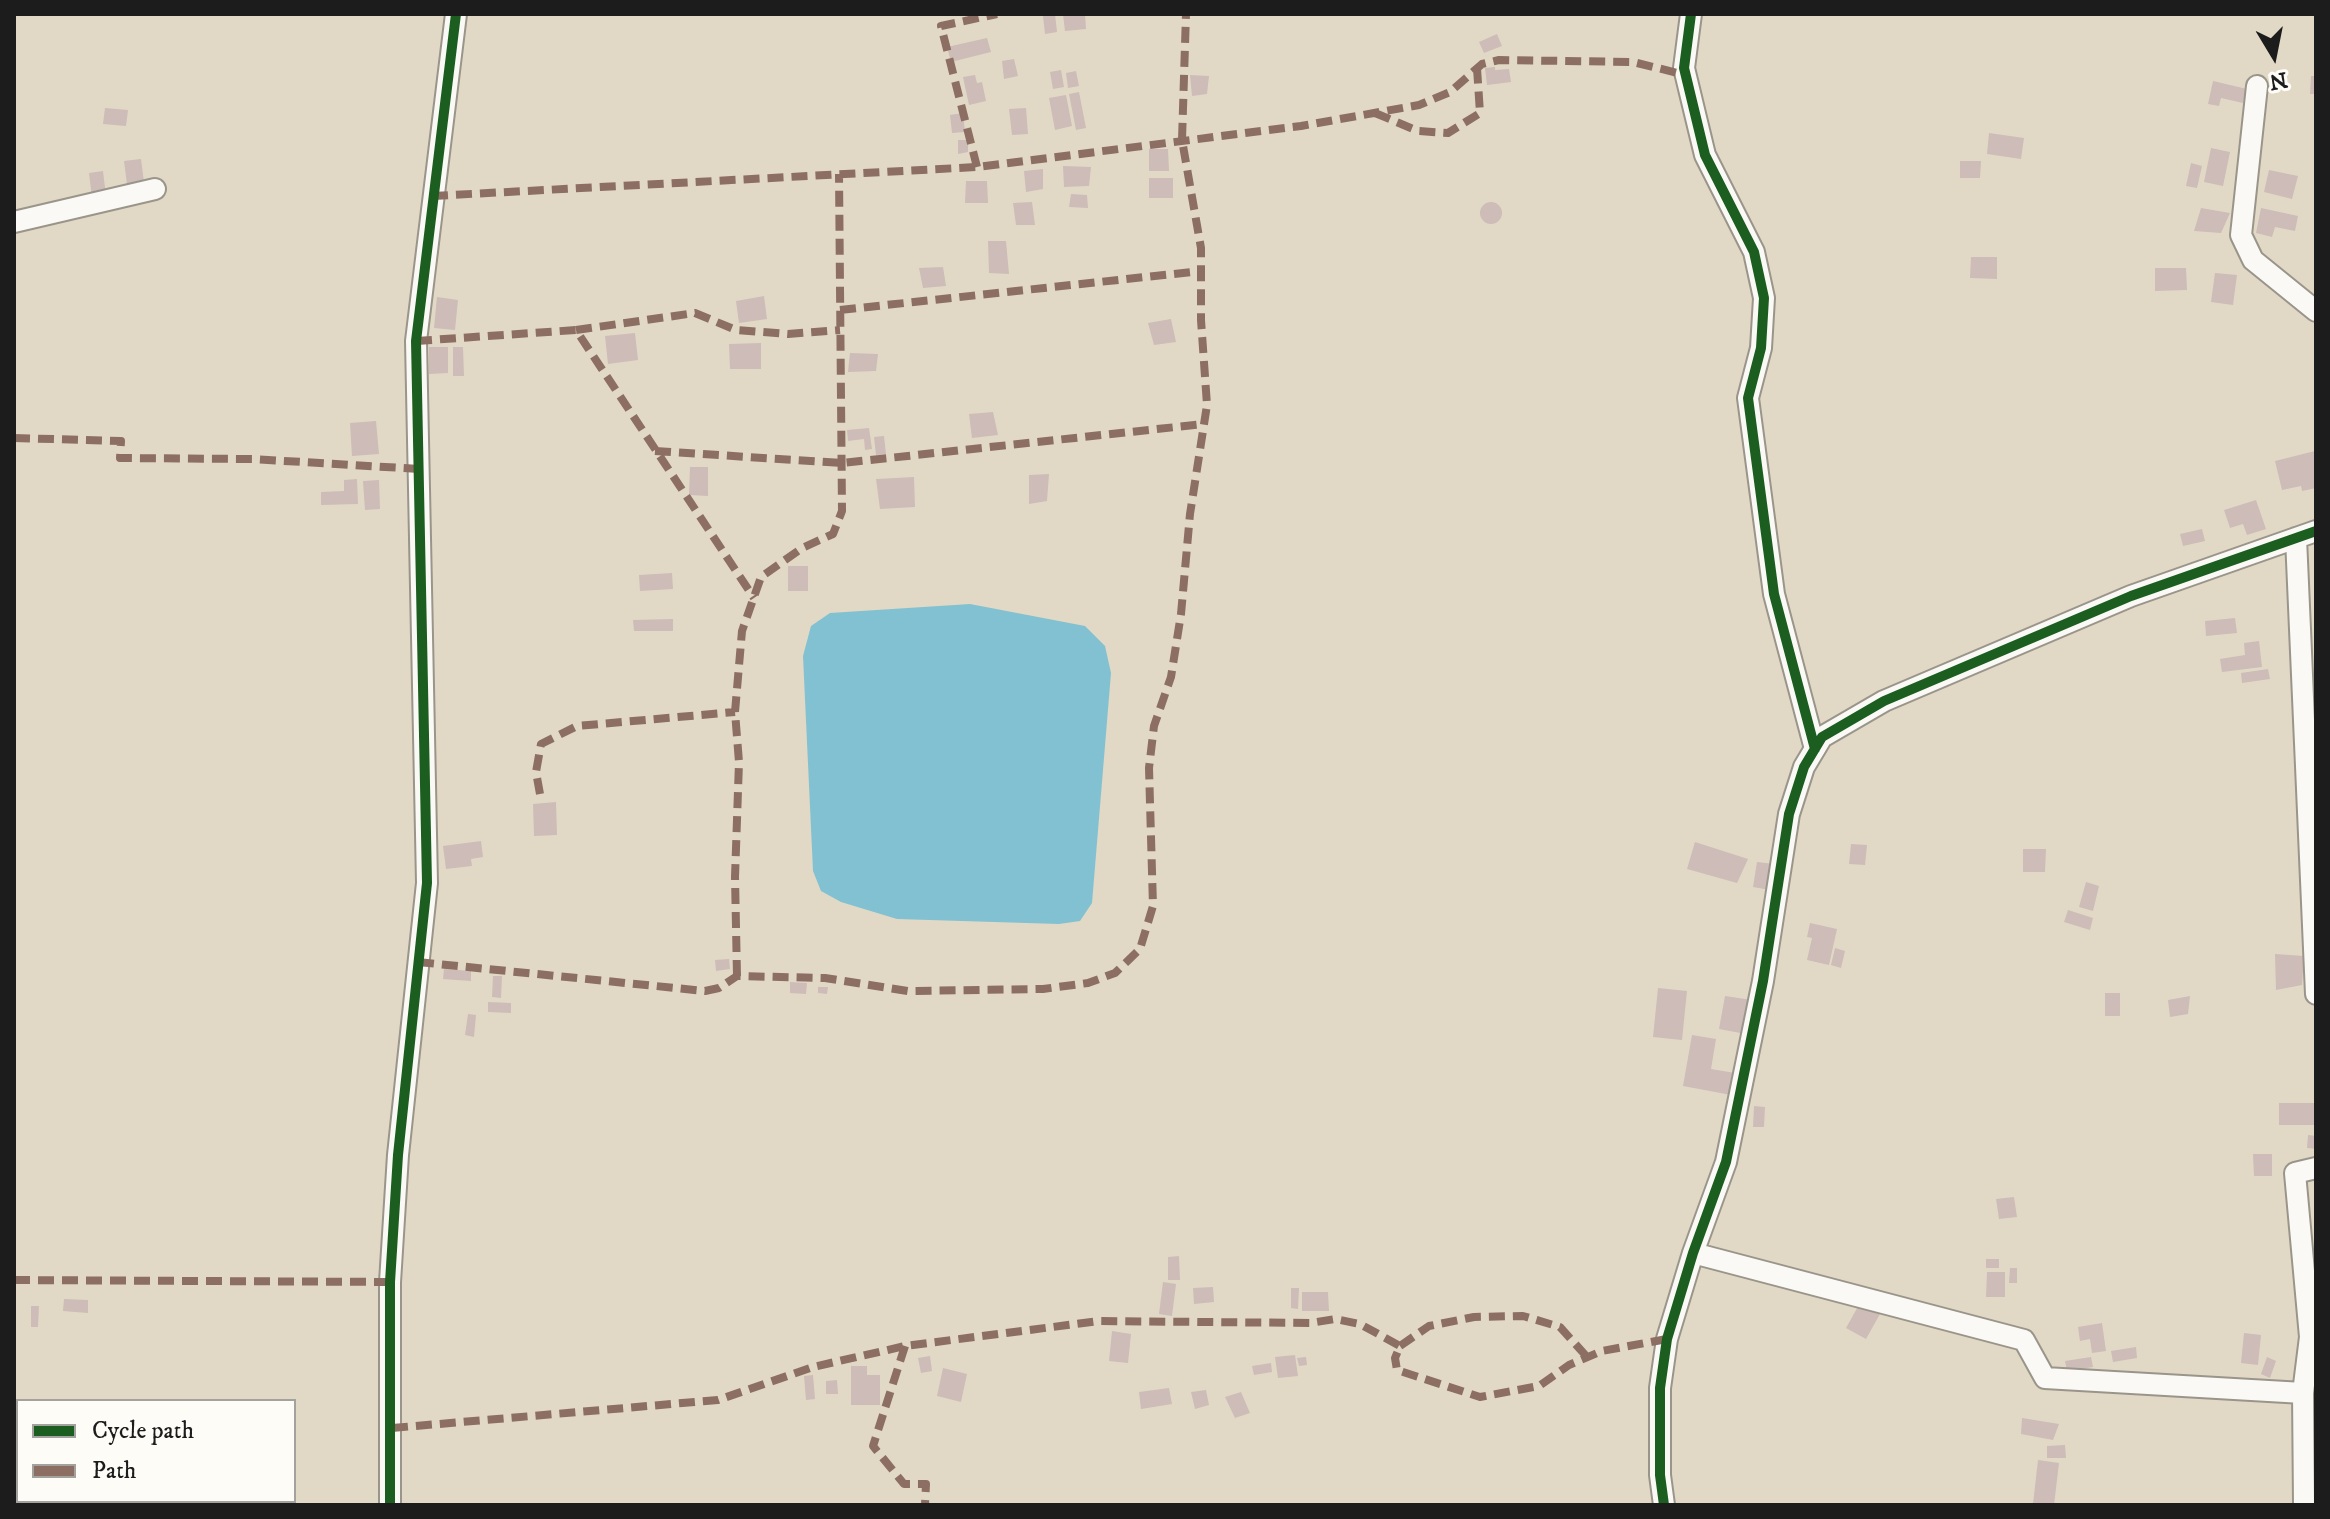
<!DOCTYPE html>
<html>
<head>
<meta charset="utf-8">
<style>
  body { margin:0 }
  #map { position:relative; width:2330px; height:1519px; overflow:hidden; background:#e1d9c5; font-family:"IM FELL DW Pica",serif }
  canvas { display:block }
  .frame { position:absolute; inset:0; border:16px solid #1c1c1c; pointer-events:none }
  .legend { position:absolute; left:16px; top:1399px; width:280px; height:104px; box-sizing:border-box; background:#fdfcf7; border:2px solid #a3a29f; margin:0; padding:10px 14px; list-style:none; font-size:24px; color:#1c1c1c }
  .legend li { display:flex; align-items:center; gap:16px; height:40px }
  .legend b { width:40px; border:2px solid #a3a29f }
  .north { position:absolute; left:2234px; top:16px; width:80px; height:80px; -webkit-text-stroke:6px #fdfcf7; paint-order:stroke; rotate:170deg; font-size:22px; font-weight:700; line-height:32px; text-align:center; color:#1c1c1c }
  .north::after { content:''; display:block; margin:auto; width:28px; height:36px; background:#1c1c1c; clip-path:polygon(50% 0,100% 100%,50% 72%,0 100%) }
</style>
</head>
<body>
<div id="map">
<canvas width="2330" height="1519"></canvas>
<div class="frame"></div>
<ul class="legend">
<li><b style="height:10px;background:#1b5e20"></b>Cycle path</li>
<li><b style="height:10px;background:#8d6e63"></b>Path</li>
</ul>
<div class="north">N</div>
</div>
<script>
const c = document.querySelector('canvas').getContext('2d');
c.lineJoin = 'round';
function paint(path, color) { c.fillStyle = color; c.fill(path, 'evenodd'); }
const toPath = rows => new Path2D(rows.map(r => 'M' + r).join(''));
function trace(path, color, width, dash) { c.strokeStyle = color; c.lineWidth = width; c.lineCap = dash ? 'butt' : 'round'; c.setLineDash(dash || []); c.stroke(path); }
paint(toPath([
  [970,604,1085,626,1105,646,1111,673,1092,903,1080,921,1059,924,897,919,841,902,821,891,813,871,803,656,811,626,830,613]
]), '#81c1d1');
paint(toPath([
  [1055,14,1057,32,1045,34,1043,16],
  [1063,14,1085,14,1086,29,1065,31],
  [1497,34,1502,46,1484,53,1479,42],
  [987,38,991,52,951,62,947,47],
  [1014,59,1018,76,1004,79,1002,61],
  [1495,67,1495,70,1509,69,1511,82,1487,85,1485,68],
  [1061,70,1064,87,1053,89,1050,72],
  [1076,71,1079,86,1068,88,1066,73],
  [975,75,977,83,982,82,986,101,969,105,963,77],
  [1190,75,1209,76,1207,94,1192,96],
  [2311,76,2316,76,2316,94,2310,94],
  [2213,81,2247,89,2243,103,2221,98,2219,106,2208,104],
  [1079,92,1086,128,1076,130,1069,94],
  [1066,95,1072,126,1055,130,1049,98],
  [105,108,128,110,126,126,103,124],
  [1026,108,1028,134,1012,135,1009,109],
  [963,113,965,132,952,133,950,115],
  [1989,133,2024,138,2021,159,1987,154],
  [958,140,968,140,968,152,958,154],
  [2211,148,2230,152,2223,186,2204,182],
  [1149,149,1168,149,1169,171,1149,171],
  [141,159,145,190,128,192,124,161],
  [1960,161,1981,161,1980,178,1960,178],
  [2191,163,2202,166,2197,188,2186,186],
  [1063,166,1091,167,1089,186,1064,187],
  [1043,169,1043,189,1026,192,1024,171],
  [2269,170,2298,176,2292,199,2264,192],
  [103,171,106,196,92,198,89,173],
  [1149,178,1173,178,1173,198,1149,198],
  [966,181,987,181,988,203,965,203],
  [1071,194,1087,195,1088,208,1069,207],
  [1032,202,1035,225,1016,225,1013,203],
  '1480 213a11 11 0 1 1 22 0a11 11 0 1 1-22 0Z',
  [2201,208,2230,213,2221,233,2194,231],
  [2261,208,2298,216,2295,231,2275,227,2272,237,2256,233],
  [988,241,1006,241,1009,274,989,273],
  [1971,257,1997,257,1997,279,1970,278],
  [943,267,946,286,923,288,919,268],
  [2155,268,2186,268,2187,290,2155,291],
  [2215,273,2237,275,2233,305,2211,302],
  [764,296,767,319,739,323,736,301],
  [437,297,458,300,455,330,434,328],
  [1171,319,1176,342,1154,345,1148,323],
  [635,333,638,360,608,364,605,336],
  [761,343,761,369,730,369,729,344],
  [429,347,448,347,448,373,429,374],
  [453,347,463,347,464,376,453,376],
  [850,353,878,354,876,371,848,372],
  [993,412,998,435,972,438,969,414],
  [376,421,379,454,352,456,350,423],
  [869,428,872,449,865,450,864,439,848,441,847,430],
  [884,436,886,454,876,455,874,437],
  [2315,451,2316,488,2302,491,2301,486,2282,490,2275,461],
  [690,467,708,467,708,496,689,495],
  [1049,474,1047,501,1029,504,1029,475],
  [914,477,915,507,880,509,876,479],
  [357,479,358,504,321,505,321,492,344,491,344,480],
  [379,480,380,509,365,510,363,481],
  [2256,500,2266,529,2247,535,2243,524,2230,528,2224,510],
  [2202,529,2205,541,2183,546,2180,534],
  [788,566,808,566,808,591,788,591],
  [672,573,673,589,640,591,639,575],
  [2235,618,2237,633,2206,636,2205,621],
  [673,619,673,631,634,631,633,620],
  [2259,641,2262,667,2222,672,2220,659,2245,655,2244,643],
  [2268,669,2270,679,2242,683,2241,673],
  [556,802,557,835,534,836,533,804],
  [481,841,483,857,471,859,472,866,446,869,443,846],
  [1695,842,1748,859,1737,883,1687,869],
  [1851,844,1867,845,1865,865,1849,864],
  [2023,849,2046,849,2045,872,2023,872],
  [1757,862,1774,864,1770,890,1753,887],
  [2086,882,2099,886,2093,911,2079,907],
  [2068,910,2093,918,2090,930,2064,922],
  [1810,923,1837,929,1829,965,1807,960,1812,938,1807,937],
  [1835,948,1845,951,1841,968,1831,965],
  [2275,954,2304,956,2302,985,2276,990],
  [729,959,730,969,716,971,715,960],
  [444,969,471,971,471,981,443,979],
  [493,976,502,976,501,998,492,997],
  [790,982,807,983,806,994,790,993],
  [818,987,828,987,827,994,818,993],
  [1658,988,1687,991,1682,1040,1653,1037],
  [2105,993,2120,993,2120,1016,2105,1016],
  [1725,996,1752,1000,1746,1034,1719,1029],
  [2190,996,2188,1014,2170,1017,2168,1000],
  [488,1002,511,1003,511,1013,488,1012],
  [468,1014,476,1015,474,1037,465,1035],
  [1692,1035,1716,1039,1711,1069,1735,1073,1731,1095,1683,1086],
  [2279,1103,2316,1103,2316,1125,2279,1125],
  [1754,1106,1765,1107,1764,1127,1753,1127],
  [2308,1135,2316,1136,2316,1149,2307,1148],
  [2253,1154,2272,1154,2272,1176,2254,1176],
  [2014,1197,2017,1217,1999,1219,1996,1199],
  [1179,1256,1180,1280,1168,1280,1168,1257],
  [1986,1259,1999,1259,1999,1268,1986,1268],
  [2010,1268,2017,1268,2017,1283,2009,1283],
  [1987,1272,2005,1272,2005,1297,1986,1297],
  [1163,1282,1176,1284,1172,1316,1159,1314],
  [1213,1287,1214,1302,1194,1304,1193,1288],
  [1291,1288,1299,1288,1298,1309,1291,1308],
  [1302,1292,1328,1292,1329,1311,1302,1311],
  [1865,1294,1885,1305,1866,1339,1846,1328],
  [64,1299,88,1300,88,1313,63,1311],
  [31,1306,39,1306,38,1327,31,1327],
  [2102,1323,2106,1351,2092,1353,2090,1339,2080,1341,2078,1327],
  [1112,1331,1131,1334,1128,1363,1109,1361],
  [2244,1333,2261,1335,2258,1365,2241,1363],
  [2136,1347,2137,1358,2113,1362,2111,1351],
  [1295,1355,1298,1376,1278,1378,1275,1357],
  [930,1356,932,1371,921,1373,918,1358],
  [1306,1357,1307,1365,1299,1366,1297,1358],
  [2091,1357,2093,1367,2067,1371,2065,1361],
  [2267,1357,2276,1361,2270,1378,2261,1374],
  [1271,1363,1272,1372,1254,1375,1252,1366],
  [851,1366,867,1366,867,1375,880,1375,880,1405,851,1405],
  [943,1368,967,1374,961,1402,937,1396],
  [813,1375,815,1399,806,1400,804,1376],
  [837,1380,838,1394,826,1394,826,1381],
  [1169,1388,1172,1404,1141,1409,1139,1392],
  [1206,1390,1209,1405,1195,1409,1191,1392],
  [1241,1392,1250,1413,1235,1418,1225,1397],
  [2022,1418,2059,1424,2053,1440,2021,1434],
  [2065,1445,2066,1458,2047,1458,2047,1446],
  [2038,1460,2059,1463,2054,1505,2033,1504]
]), '#cdbcb7');
const minor = toPath([
  [1691,14,1684,68,1705,155,1754,252,1764,298,1761,348,1748,398,1774,594,1815,749],
  [2257,86,2241,235,2253,260,2316,311],
  [14,222,155,189],
  [2296,538,2316,994],
  [1693,1253,2024,1340,2045,1378,2303,1393],
  [390,1505,390,1282,398,1155,427,883,416,341,456,14],
  [1664,1505,1660,1475,1660,1388,1667,1339,1693,1253,1726,1162,1763,981,1789,814,1804,767,1822,737,1884,701,2131,596,2316,531],
  [2304,1505,2303,1393,2310,1337,2295,1173,2316,1168]
]);
trace(minor, '#9a958a', 24);
trace(minor, '#faf9f6', 20);
trace(toPath([
  [1375,113,1418,131,1448,133,1480,113,1477,68],
  [977,167,941,26,997,14],
  [432,196,977,167,1301,126,1419,105,1450,92,1482,64,1499,60,1633,62,1686,75],
  [840,310,1201,271],
  [576,330,695,313,736,330,788,334,840,330],
  [416,341,576,330,754,598],
  [14,438,121,441,120,458,252,459,419,469],
  [655,451,842,463,1204,424],
  [540,794,536,772,541,744,577,726,735,712],
  [418,962,705,991,719,988,737,976,825,978,908,991,1043,989,1088,983,1115,973,1140,949,1153,906,1149,768,1154,726,1171,677,1181,614,1190,514,1207,405,1201,320,1201,248,1182,140,1186,14],
  [737,976,735,877,739,762,735,712,742,631,761,577,802,548,833,534,842,511,839,174],
  [14,1280,390,1282],
  [905,1346,873,1446,904,1484,926,1484,925,1505],
  [1400,1346,1429,1326,1474,1317,1523,1316,1560,1327,1587,1357],
  [392,1428,718,1400,813,1367,905,1346,1099,1321,1310,1323,1335,1319,1360,1324,1400,1346,1395,1358,1397,1370,1480,1397,1539,1386,1569,1365,1602,1351,1667,1339]
]), '#8d6e63', 8, [16, 8]);
trace(toPath([
  [1691,14,1684,68,1705,155,1754,252,1764,298,1761,348,1748,398,1774,594,1815,749],
  [390,1505,390,1282,398,1155,427,883,416,341,456,14],
  [1664,1505,1660,1475,1660,1388,1667,1339,1693,1253,1726,1162,1763,981,1789,814,1804,767,1822,737,1884,701,2131,596,2316,531]
]), '#1b5e20', 10);
</script>
</body>
</html>
